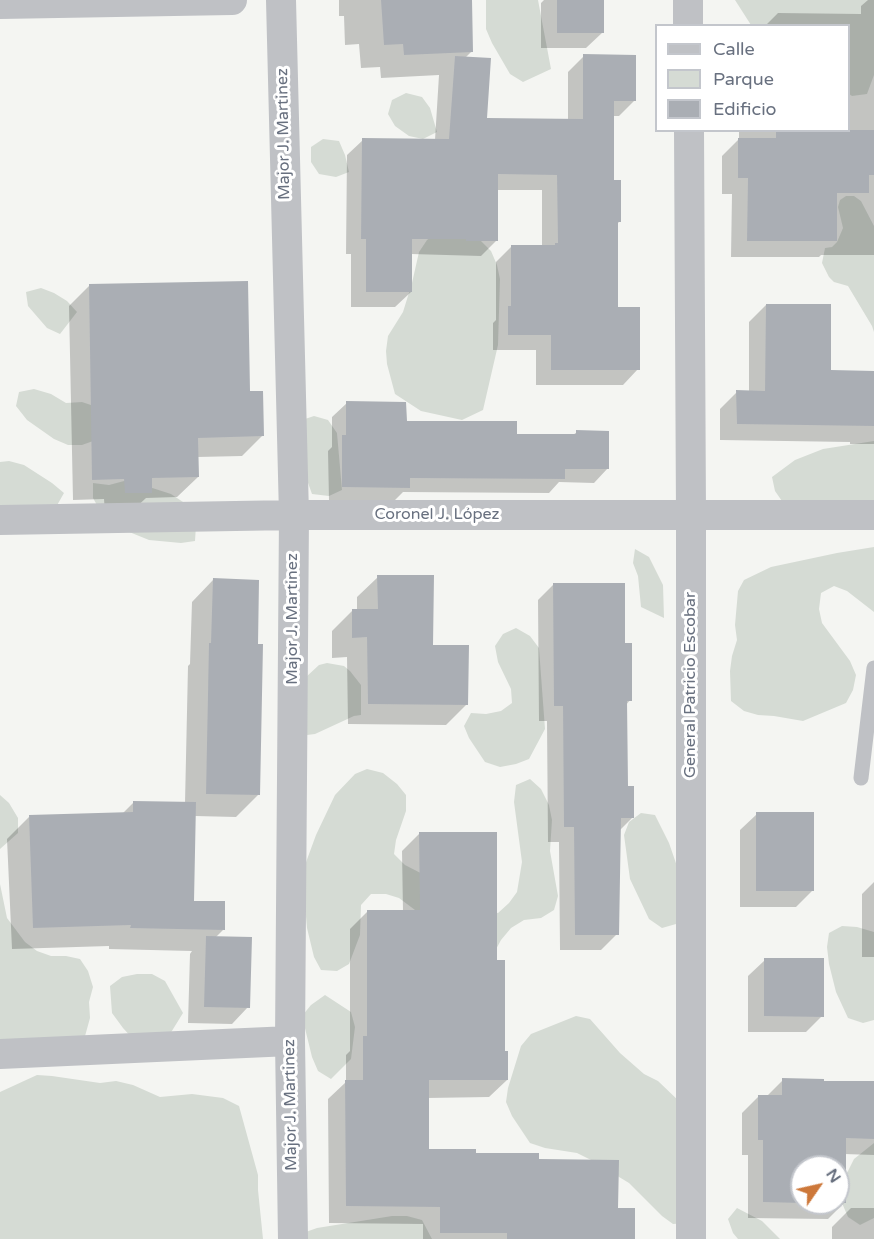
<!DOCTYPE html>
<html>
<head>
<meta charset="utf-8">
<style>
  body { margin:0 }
  #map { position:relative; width:874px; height:1239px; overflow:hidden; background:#f4f5f2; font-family:"Varela Round",sans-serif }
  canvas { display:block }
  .legend { position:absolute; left:655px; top:24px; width:195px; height:108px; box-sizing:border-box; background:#fff; border:2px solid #c3c6cc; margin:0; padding:8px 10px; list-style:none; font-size:18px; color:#68707f }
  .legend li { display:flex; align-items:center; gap:12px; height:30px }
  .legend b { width:30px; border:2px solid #c3c6cc }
  .north { position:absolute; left:790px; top:1155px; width:60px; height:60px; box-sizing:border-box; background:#fff; border:2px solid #c3c6cc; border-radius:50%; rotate:56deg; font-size:16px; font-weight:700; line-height:24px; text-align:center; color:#68707f }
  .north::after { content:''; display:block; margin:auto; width:21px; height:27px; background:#cd783a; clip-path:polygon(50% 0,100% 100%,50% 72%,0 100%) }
</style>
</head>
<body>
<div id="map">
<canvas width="874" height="1239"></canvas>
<ul class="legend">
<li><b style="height:8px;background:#bfc1c5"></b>Calle</li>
<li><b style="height:16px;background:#d5dbd4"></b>Parque</li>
<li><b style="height:16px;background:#aaaeb4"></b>Edificio</li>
</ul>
<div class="north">N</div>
</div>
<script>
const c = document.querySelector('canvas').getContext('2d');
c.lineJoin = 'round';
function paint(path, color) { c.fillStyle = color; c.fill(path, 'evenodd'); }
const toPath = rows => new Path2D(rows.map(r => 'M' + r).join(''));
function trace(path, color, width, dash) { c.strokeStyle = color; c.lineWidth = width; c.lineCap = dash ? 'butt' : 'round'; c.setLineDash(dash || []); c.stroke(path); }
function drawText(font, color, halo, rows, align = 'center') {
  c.font = font + ' "Varela Round",sans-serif'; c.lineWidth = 6; c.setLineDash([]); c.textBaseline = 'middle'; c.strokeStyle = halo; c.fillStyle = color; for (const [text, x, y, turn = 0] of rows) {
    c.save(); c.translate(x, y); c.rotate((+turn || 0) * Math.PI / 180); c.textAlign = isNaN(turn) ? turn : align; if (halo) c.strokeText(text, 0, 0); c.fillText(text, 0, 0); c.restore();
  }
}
paint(toPath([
  [486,0,538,0,551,69,523,82,510,74,492,43,486,29],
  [735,0,874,0,874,75,867,94,852,96,849,94,848,26,751,25],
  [406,93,422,97,430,108,437,132,423,139,409,136,395,126,388,114,392,100],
  [323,139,339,141,345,155,349,172,336,177,319,174,311,162,311,147],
  [846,196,854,196,861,201,874,226,874,332,872,326,848,286,834,282,829,277,822,263,825,248,832,247,837,242,843,228,838,207,840,200],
  [439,231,481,241,491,251,497,265,500,279,498,345,483,410,462,420,421,411,395,394,387,364,386,351,388,336,403,312,412,283,419,252,427,240],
  [41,288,54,293,67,301,77,312,60,334,47,328,28,306,26,292],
  [34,389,51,394,66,403,82,402,97,407,96,440,82,445,68,445,54,439,27,420,16,406,19,392],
  [314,416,328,420,337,433,342,490,329,496,312,494,302,466,299,421],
  [874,441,874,502,784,504,775,491,772,477,795,460,823,449],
  [9,461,24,465,52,483,64,493,47,523,0,523,0,462],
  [124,481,140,484,171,494,183,502,197,509,195,541,181,543,149,540,107,523,93,498,93,483,109,485],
  [874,547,874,612,847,591,834,586,821,593,819,609,822,623,850,661,856,675,853,690,846,703,803,721,774,716,758,715,744,711,731,701,730,671,732,656,737,640,735,625,738,591,744,580,771,567,837,553],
  [635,549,649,557,663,585,664,618,641,607,638,576,633,563],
  [516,628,530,636,539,648,545,729,529,759,516,764,500,767,485,762,469,738,464,726,471,713,486,714,501,711,512,703,511,689,498,662,495,646,503,634],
  [327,663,344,666,350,671,361,685,361,715,354,716,315,734,307,735,292,690,319,665],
  [367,769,383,773,397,784,406,795,406,811,396,840,394,854,405,865,446,886,484,910,498,913,509,903,517,892,522,862,514,802,516,785,530,779,541,789,549,805,552,820,550,851,558,896,554,910,541,918,524,920,511,928,501,940,494,953,423,916,399,898,386,894,371,894,361,905,360,935,349,964,337,971,321,970,314,957,307,928,303,883,305,865,316,835,335,795,355,774],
  [0,795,9,803,18,818,18,833,0,849],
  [641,813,655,815,669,843,679,872,676,924,662,928,649,919,630,879,624,835,629,822],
  [0,884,7,918,25,942,37,951,51,956,66,956,80,959,88,971,93,987,89,1002,90,1018,82,1047,0,1046],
  [842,926,857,927,874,932,874,1020,863,1023,848,1018,836,992,829,964,827,947,829,933],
  [137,974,152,974,165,981,183,1013,162,1047,133,1039,123,1028,112,1013,110,986,122,977],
  [325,995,351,1012,355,1027,351,1059,331,1079,318,1071,312,1057,302,1016,311,1005],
  [576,1016,590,1019,620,1053,644,1074,658,1081,681,1103,689,1223,673,1224,662,1216,629,1183,591,1160,577,1153,545,1148,530,1143,512,1116,506,1102,508,1088,521,1046,531,1034],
  [37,1075,52,1076,100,1083,116,1081,133,1085,160,1097,192,1094,223,1098,239,1106,258,1175,258,1190,263,1239,0,1239,0,1092],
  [874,1143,874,1218,860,1225,848,1217,842,1203,840,1187,854,1159],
  [737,1208,762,1221,780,1239,738,1239,733,1233,728,1219],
  [392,1216,407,1216,422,1220,432,1239,302,1239,303,1233,317,1228]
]), '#d5dbd4');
paint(toPath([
  [339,0,471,0,472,51,465,58,485,120,568,120,568,72,584,56,635,100,619,116,613,116,612,182,620,221,616,225,617,308,638,369,623,385,536,385,536,350,493,350,493,323,496,320,496,262,512,246,542,246,542,190,497,190,497,240,481,256,411,254,411,292,395,307,351,307,351,254,346,254,347,155,363,140,435,140,439,75,381,78,380,67,361,68,359,44,345,45,344,16,339,16],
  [544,0,603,0,603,32,586,48,541,48,541,3],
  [868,0,874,0,874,255,821,255,819,257,731,257,732,194,722,194,722,156,739,139,739,130,848,130,848,26,765,26,778,13,861,14,861,6],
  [90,285,249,393,263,435,242,456,197,457,198,477,177,497,146,498,130,513,105,513,104,499,73,500,69,306],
  [766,305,830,372,874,372,874,444,850,444,850,442,720,440,720,409,737,392,749,392,749,322],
  [347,403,405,422,515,435,573,435,577,432,608,468,594,483,559,482,549,493,403,492,394,501,329,501,328,451,332,447,332,417],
  [378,577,432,646,467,704,446,725,348,724,347,657,332,658,332,631,353,610,357,610,357,597],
  [213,580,258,795,236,817,195,816,192,902,223,930,215,938,248,1007,232,1024,188,1023,190,954,192,951,109,949,109,946,12,949,7,839,29,817,122,814,134,802,185,803,188,666,190,664,192,602],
  [554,584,623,644,630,700,626,705,626,788,632,818,619,831,617,934,601,950,560,950,559,842,548,842,547,721,539,721,538,600],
  [757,814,812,891,796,907,740,907,740,830],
  [420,833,495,962,507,1080,489,1097,427,1098,427,1150,537,1161,617,1210,634,1239,423,1239,423,1224,329,1223,328,1099,346,1082,346,1055,350,1051,350,929,368,911,403,912,402,851],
  [874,882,874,957,862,957,862,894],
  [765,960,822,1016,806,1032,748,1032,748,976],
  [783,1080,822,1083,874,1083,874,1155,844,1154,844,1203,828,1219,748,1218,748,1155,742,1155,742,1113,758,1097,766,1097],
  [802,1167,838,1167,838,1203,802,1203],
  [851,1208,874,1208,874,1239,832,1239,832,1227]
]), '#0003');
paint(toPath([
  [381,0,472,0,473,52,404,55,403,44,384,45],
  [557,0,604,0,604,33,557,33],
  [583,54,636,55,636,101,614,101,614,180,621,180,621,222,618,222,618,307,640,307,640,370,551,370,551,335,508,335,508,306,511,306,511,245,555,245,555,243,558,243,557,175,498,174,498,241,466,241,466,239,412,239,412,292,366,292,366,239,361,239,362,138,449,139,455,56,491,58,487,118,583,119],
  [776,130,874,130,874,175,869,175,869,193,837,193,837,241,747,241,748,178,738,178,738,138,776,138],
  [248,281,250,391,263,391,264,436,198,438,199,477,152,478,152,493,125,493,124,479,92,480,89,284],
  [766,304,831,304,831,370,874,371,874,426,737,424,736,390,765,391],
  [346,401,406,402,407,421,517,421,517,434,576,434,576,430,609,431,609,469,565,469,565,479,410,478,410,488,342,487,342,435,346,435],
  [377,575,434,575,433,645,469,645,468,705,368,704,367,637,352,638,352,609,378,609],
  [213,578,259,580,258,644,263,644,260,795,206,794,209,643,211,643],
  [553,583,625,583,625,643,632,643,632,701,627,701,628,786,634,786,634,818,621,818,619,935,575,935,574,827,564,827,563,706,554,706],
  [133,801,196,802,194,901,225,901,225,930,130,928,131,925,33,928,29,815,133,812],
  [756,812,814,812,814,891,756,891],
  [419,832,497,832,497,960,505,960,505,1051,508,1051,508,1080,429,1080,429,1149,476,1149,476,1153,539,1153,539,1159,619,1160,618,1208,635,1208,635,1239,507,1239,507,1233,440,1233,440,1207,346,1206,345,1080,363,1080,363,1036,367,1036,367,910,420,910],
  [206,936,252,937,250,1008,204,1007],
  [764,958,824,958,824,1017,764,1016],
  [782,1078,824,1079,824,1081,874,1081,874,1139,846,1138,846,1203,836,1203,838,1203,838,1167,802,1167,802,1203,763,1202,763,1140,758,1140,758,1095,782,1095]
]), '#aaaeb4');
trace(toPath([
  [861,778,874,668]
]), '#bfc1c5', 15);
trace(toPath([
  [281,0,294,515,290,1041,293,1239],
  [688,0,688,26],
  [0,4,232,0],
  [689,130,691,515,691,1239],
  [0,520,294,515,874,515],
  [0,1054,290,1041]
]), '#bfc1c5', 30);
drawText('16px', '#68707f', '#fff', [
  ["Major J. Martinez",284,134,-91],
  ["Coronel J. López",437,515],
  ["Major J. Martinez",293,619,-90],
  ["General Patricio Escobar",691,685,-90],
  ["Major J. Martinez",291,1105,-91]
]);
</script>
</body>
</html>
